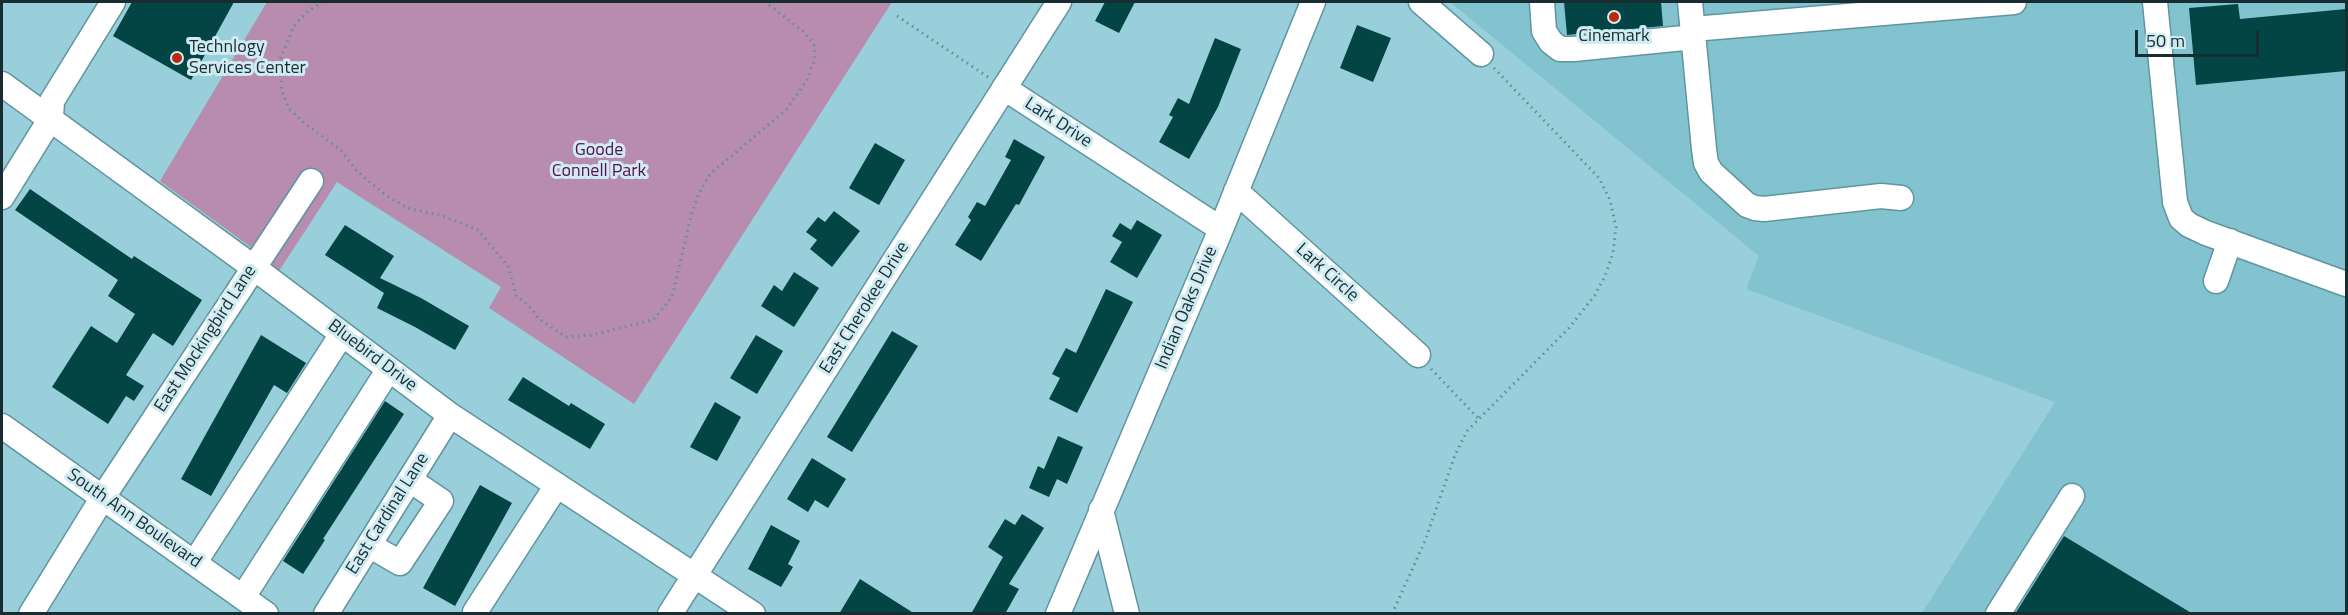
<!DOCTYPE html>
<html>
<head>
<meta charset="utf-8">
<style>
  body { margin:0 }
  #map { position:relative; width:2348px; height:615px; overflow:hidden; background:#98cfdb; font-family:"Titillium Web",sans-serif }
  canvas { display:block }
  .frame { position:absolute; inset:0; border:3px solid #172d32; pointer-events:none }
  .scale { position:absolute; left:2135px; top:30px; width:124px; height:27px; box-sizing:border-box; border:3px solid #172d32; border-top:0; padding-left:8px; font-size:18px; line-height:21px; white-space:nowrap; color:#172d32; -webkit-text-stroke:4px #d0ebf1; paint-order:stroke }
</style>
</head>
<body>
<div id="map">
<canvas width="2348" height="615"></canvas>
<div class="frame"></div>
<div class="scale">50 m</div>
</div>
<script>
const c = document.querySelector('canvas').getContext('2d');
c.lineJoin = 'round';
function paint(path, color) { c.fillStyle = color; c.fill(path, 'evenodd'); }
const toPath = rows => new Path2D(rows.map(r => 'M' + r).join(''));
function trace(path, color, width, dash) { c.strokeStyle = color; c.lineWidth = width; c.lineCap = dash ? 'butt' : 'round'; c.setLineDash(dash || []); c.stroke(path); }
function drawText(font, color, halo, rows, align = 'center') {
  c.font = font + ' "Titillium Web",sans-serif'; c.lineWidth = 6; c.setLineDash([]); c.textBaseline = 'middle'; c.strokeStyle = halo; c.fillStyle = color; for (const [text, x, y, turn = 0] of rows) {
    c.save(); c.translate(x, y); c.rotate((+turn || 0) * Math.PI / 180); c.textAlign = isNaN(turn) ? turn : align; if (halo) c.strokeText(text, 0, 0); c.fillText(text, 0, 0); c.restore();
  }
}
paint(toPath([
  [1450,2,2346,2,2346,613,1922,613,2055,402,1746,289,1759,256]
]), '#83c3d0');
paint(toPath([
  [267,2,892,2,634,404,489,308,501,287,337,182,279,271,248,245,160,181]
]), '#b78caf');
paint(toPath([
  [132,2,234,2,191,80,113,36],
  [1105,2,1135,2,1119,33,1095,21],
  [1564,2,1661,2,1663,26,1567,35],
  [2238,4,2240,19,2346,9,2346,71,2196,85,2189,8],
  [1357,25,1391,38,1373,82,1340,68],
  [1215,38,1241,49,1218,107,1189,159,1159,142,1173,117,1169,115,1178,98,1189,104],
  [1014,139,1045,157,1019,205,1016,204,981,261,955,245,971,220,968,217,977,202,985,206,1011,160,1005,157],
  [875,143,905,160,879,205,849,188],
  [30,189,132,259,134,256,202,300,173,346,153,333,126,375,144,386,134,401,126,396,108,424,52,387,91,326,117,343,135,314,108,296,118,280,15,210],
  [834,211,860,231,832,267,810,249,817,240,806,232,818,217,825,222],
  [1137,220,1162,235,1137,278,1110,262,1122,242,1112,236,1120,223,1131,230],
  [345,225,394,256,380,278,421,298,469,326,455,350,415,327,377,308,384,293,325,255],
  [794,272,819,288,794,327,761,306,774,285,782,291],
  [1106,289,1133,302,1077,413,1049,399,1060,378,1052,374,1066,348,1076,353],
  [892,331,918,346,852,452,827,437],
  [261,335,306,363,287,393,274,385,211,496,181,479],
  [756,335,783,351,757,394,730,378],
  [523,377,569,406,571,403,605,424,590,449,508,400],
  [385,401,404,414,323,539,325,540,303,574,283,561],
  [715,402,741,417,717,461,690,447],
  [1058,436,1083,447,1067,484,1057,479,1049,497,1029,488,1038,466,1044,469],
  [812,458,846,479,828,508,815,500,808,512,787,499],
  [480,485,512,503,455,606,423,588],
  [1022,514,1044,528,1009,584,1019,589,1005,614,971,614,1003,557,988,547,1005,519,1015,525],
  [771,525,800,541,788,564,793,567,781,587,748,569],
  [2064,536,2193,614,2015,614],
  [860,579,915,614,839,614]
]), '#024544');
const minor = toPath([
  [1421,2,1481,54],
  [1542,2,1544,31,1551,42,1560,49,1574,49,1694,37],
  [1690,2,1704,149,1706,163,1711,172,1747,205,1755,208,1764,209,1881,196,1901,198],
  [2155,2,2175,202,2181,218,2189,225,2206,233,2346,284],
  [1693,29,2014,2],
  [2,84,253,267,450,415,753,614],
  [1004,88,1221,229],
  [1236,191,1418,355],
  [2,197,51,118,52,101,113,2],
  [2216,281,2230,241],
  [2,426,266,614],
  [1101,510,1127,614],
  [369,545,400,563,441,501,410,480],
  [195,562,342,334],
  [243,597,389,369],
  [475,612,557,485],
  [31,614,103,497,311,181],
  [326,614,450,415],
  [670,614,1059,2],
  [1058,614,1221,229,1313,2],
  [1998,614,2072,496]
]);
trace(minor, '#5f95a0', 27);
trace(toPath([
  [323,2,308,11,294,26,279,62,282,91,289,109,304,123,341,150,356,170,384,194,407,208,443,216,478,230,508,266,516,295,532,309,538,318,566,337,591,335,653,320,672,297,692,212,699,193,710,174,787,109,807,80,815,59,814,44,803,31,765,2],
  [897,16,988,77],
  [1431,369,1478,418],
  [1392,614,1425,541,1455,455,1467,431,1569,328,1595,295,1605,276,1613,253,1616,227,1610,200,1599,178,1494,68]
]), '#648d96', 3, [1.5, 4.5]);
trace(minor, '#fff', 24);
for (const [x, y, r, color] of [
  [1614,17,6,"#b62a0f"],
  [177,58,6,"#b62a0f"]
]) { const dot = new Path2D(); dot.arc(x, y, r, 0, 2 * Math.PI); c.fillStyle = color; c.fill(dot); trace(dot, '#d0ebf1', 2); }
drawText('18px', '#172d32', '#d0ebf1', [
  ["Cinemark",1614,37],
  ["Technlogy",189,48,"left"],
  ["Services Center",189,69,"left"]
]);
drawText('18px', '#172d32', '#d0ebf1', [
  ["Lark Drive",1058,123,33],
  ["Lark Circle",1327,273,42],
  ["East Cherokee Drive",865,308,-58],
  ["Indian Oaks Drive",1187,308,-67],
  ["East Mockingbird Lane",206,339,-57],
  ["Bluebird Drive",372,356,37],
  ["East Cardinal Lane",388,514,-58],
  ["South Ann Boulevard",134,519,35]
]);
drawText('18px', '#570e50', '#d0ebf1', [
  ["Goode",599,151],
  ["Connell Park",599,172]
]);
</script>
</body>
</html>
